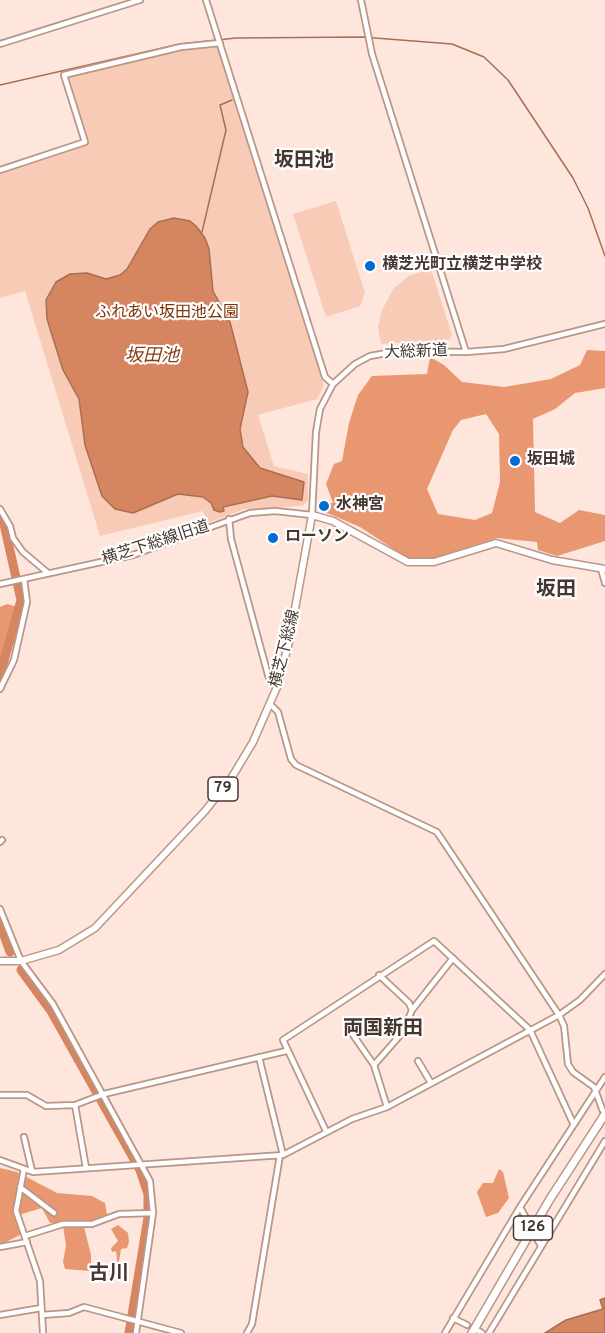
<!DOCTYPE html>
<html>
<head>
<meta charset="utf-8">
<style>
  body { margin:0 }
  canvas { display:block; background:#fee6dc }
</style>
</head>
<body>
<canvas width="605" height="1333"></canvas>
<script>
const c = document.querySelector('canvas').getContext('2d');
c.lineJoin = 'round';
function paint(path, color) { c.fillStyle = color; c.fill(path, 'evenodd'); }
const toPath = rows => new Path2D(rows.map(r => 'M' + r).join(''));
function trace(path, color, width, dash) { c.strokeStyle = color; c.lineWidth = width; c.lineCap = dash ? 'butt' : 'round'; c.setLineDash(dash || []); c.stroke(path); }
function drawText(font, color, halo, rows, align = 'center') {
  c.font = font + ' Overpass,"Noto Sans JP",sans-serif'; c.lineWidth = 4.5; c.setLineDash([]); c.textBaseline = 'middle'; c.strokeStyle = halo; c.fillStyle = color; for (const [text, x, y, turn = 0] of rows) {
    c.save(); c.translate(x, y); c.rotate((+turn || 0) * Math.PI / 180); c.textAlign = isNaN(turn) ? turn : align; if (halo) c.strokeText(text, 0, 0); c.fillText(text, 0, 0); c.restore();
  }
}
paint(toPath([
  [217,45,324,386,317,399,258,415,274,466,308,474,308,501,302,506,244,509,208,523,203,511,100,536,25,291,0,298,0,172,88,143,67,77,182,49],
  [336,201,365,293,360,306,326,317,293,214],
  [431,269,452,335,449,340,381,344,378,327,382,310,394,288,409,276]
]), '#f8cbb7');
paint(toPath([
  [587,350,605,351,605,388,575,393,555,409,533,419,535,512,560,523,579,510,605,515,605,541,557,556,538,550,537,542,497,538,435,558,407,558,360,527,320,510,319,503,333,503,326,484,334,464,342,461,349,423,358,395,372,376,427,374,430,357,444,365,462,382,504,387,551,379,580,365],
  [486,414,499,434,500,482,492,513,475,520,438,514,427,489,453,430,461,420],
  [7,604,18,607,0,670,0,607],
  [0,1168,17,1172,57,1193,92,1196,105,1203,108,1220,84,1227,91,1255,91,1271,65,1269,63,1262,66,1246,63,1225,61,1223,50,1223,42,1208,15,1216,22,1234,0,1245],
  [499,1169,503,1172,509,1198,498,1213,486,1217,477,1192,483,1183,493,1183],
  [118,1225,128,1233,129,1242,127,1248,121,1249,118,1267,116,1251,112,1252,111,1248,118,1241,111,1229]
]), '#e99771');
const water = toPath([
  [174,218,190,221,196,226,205,238,209,249,213,291,230,322,248,392,240,429,243,447,260,468,304,482,302,500,272,496,223,507,224,511,220,512,214,510,211,503,203,497,178,494,133,513,115,509,102,496,85,445,79,399,63,370,47,319,46,300,56,282,70,274,87,273,106,279,120,275,127,269,150,229,158,222,174,218],
  [605,1298,605,1333,545,1333,566,1320,603,1309,600,1300,605,1298]
]);
paint(water, '#d5855f');
trace(water, '#aa6e51', 1.5);
trace(toPath([
  [0,85,180,44,236,38,362,37,452,44,484,57,508,80,573,178,588,208,605,256],
  [202,232,226,130,220,105,232,100]
]), '#aa6e51', 1.5);
trace(toPath([
  [0,519,4,524,21,600,0,675],
  [0,924,10,952],
  [21,970,51,1011,140,1170,148,1194,148,1218,129,1333]
]), '#d5855f', 9);
trace(toPath([
  [527,1220,536,1237]
]), '#d9c3ba', 4.5, [4.5, 2]);
const minor = toPath([
  [206,0,325,377,333,384],
  [361,0,372,54,466,352],
  [0,44,140,0],
  [0,170,85,142,64,75,181,47,220,43],
  [0,509,10,526,13,538,23,552,48,573],
  [229,519,231,539,268,675,271,683,277,687],
  [601,569,605,583],
  [0,584,133,555,250,513,275,511,312,515,316,432,320,409,333,384,355,364,370,356,398,351,466,352,504,349,605,324],
  [0,689,14,660,27,602,24,579],
  [271,705,278,712,291,759,296,765,437,832,559,1015,564,1026,568,1064,573,1072,594,1087,604,1114],
  [0,842,2,840],
  [0,909,21,961,53,1004,150,1181,153,1213,136,1333],
  [412,1010,453,958],
  [351,1032,374,1065,387,1107],
  [259,1057,283,1155],
  [418,1061,431,1083],
  [374,1065,403,1032,412,1010,409,1003,379,975],
  [0,1095,27,1095,46,1106,75,1105,104,1094,286,1051],
  [75,1105,86,1168],
  [326,1131,283,1040,434,941,530,1030,573,1123],
  [24,1137,32,1171],
  [0,1160,33,1172,283,1155,352,1119,387,1107,559,1015,580,1000,605,974],
  [24,1169,16,1211,40,1281,43,1333],
  [20,1187,54,1213],
  [520,1207,527,1220],
  [25,1236,63,1224,92,1224,119,1214,153,1213],
  [536,1237,541,1246],
  [0,1247,27,1242],
  [0,1315,41,1308],
  [42,1315,69,1313,84,1307,181,1333],
  [453,1318,467,1325],
  [479,1331,482,1333],
  [247,1333,252,1324,280,1155],
  [445,1333,520,1207,605,1077],
  [489,1333,605,1141]
]);
const major = toPath([
  [0,961,21,961,59,950,95,928,205,811,232,777,253,742,277,687,289,642,312,515,333,521,408,562,434,562,496,543,552,560,605,569]
]);
const highway = toPath([
  [472,1333,550,1199,598,1125]
]);
trace(minor, '#ba9687', 8);
trace(major, '#ba9687', 9);
trace(highway, '#ba9687', 10);
trace(minor, '#fff', 4.5);
trace(major, '#fff', 6);
trace(highway, '#fff', 7);
const highwayBridge = toPath([
  [598,1125,605,1114]
]);
trace(highwayBridge, '#ba9687', 10, []);
trace(highwayBridge, '#fff', 7);
for (const [x, y, r, color] of [
  [370,266,6,"#006cd4"],
  [515,461,6,"#006cd4"],
  [324,506,6,"#006cd4"],
  [273,538,6,"#006cd4"]
]) { const dot = new Path2D(); dot.arc(x, y, r, 0, 2 * Math.PI); c.fillStyle = color; c.fill(dot); trace(dot, '#fff', 2); }
for (const [x, y, w] of [
  [223,789,30],
  [533,1228,39]
]) { const box = new Path2D(); box.roundRect(x - w / 2, y - 12, w, 24, 4.5); c.fillStyle = '#fff'; c.fill(box); trace(box, '#463730', 1.5); }
drawText('bold 15px', '#463730', null, [
  ["79",223,789],
  ["126",533,1228]
]);
drawText('bold 16px', '#463730', '#fff', [
  ["横芝光町立横芝中学校",382,266],
  ["坂田城",527,461],
  ["水神宮",336,506],
  ["ローソン",285,538]
], 'left');
drawText('16px', '#7c3306', '#fff', [
  ["ふれあい坂田池公園",167,314]
]);
drawText('16px', '#463730', '#fff', [
  ["大総新道",416,353,-2],
  ["横芝下総線旧道",156,544,-18],
  ["横芝下総線",286,649,-76]
]);
drawText('italic 18px', '#853b12', '#fff', [
  ["坂田池",152,357]
]);
drawText('bold 20px', '#463730', '#fff', [
  ["坂田池",304,162],
  ["坂田",556,591],
  ["両国新田",383,1030],
  ["古川",109,1275]
]);
</script>
</body>
</html>
